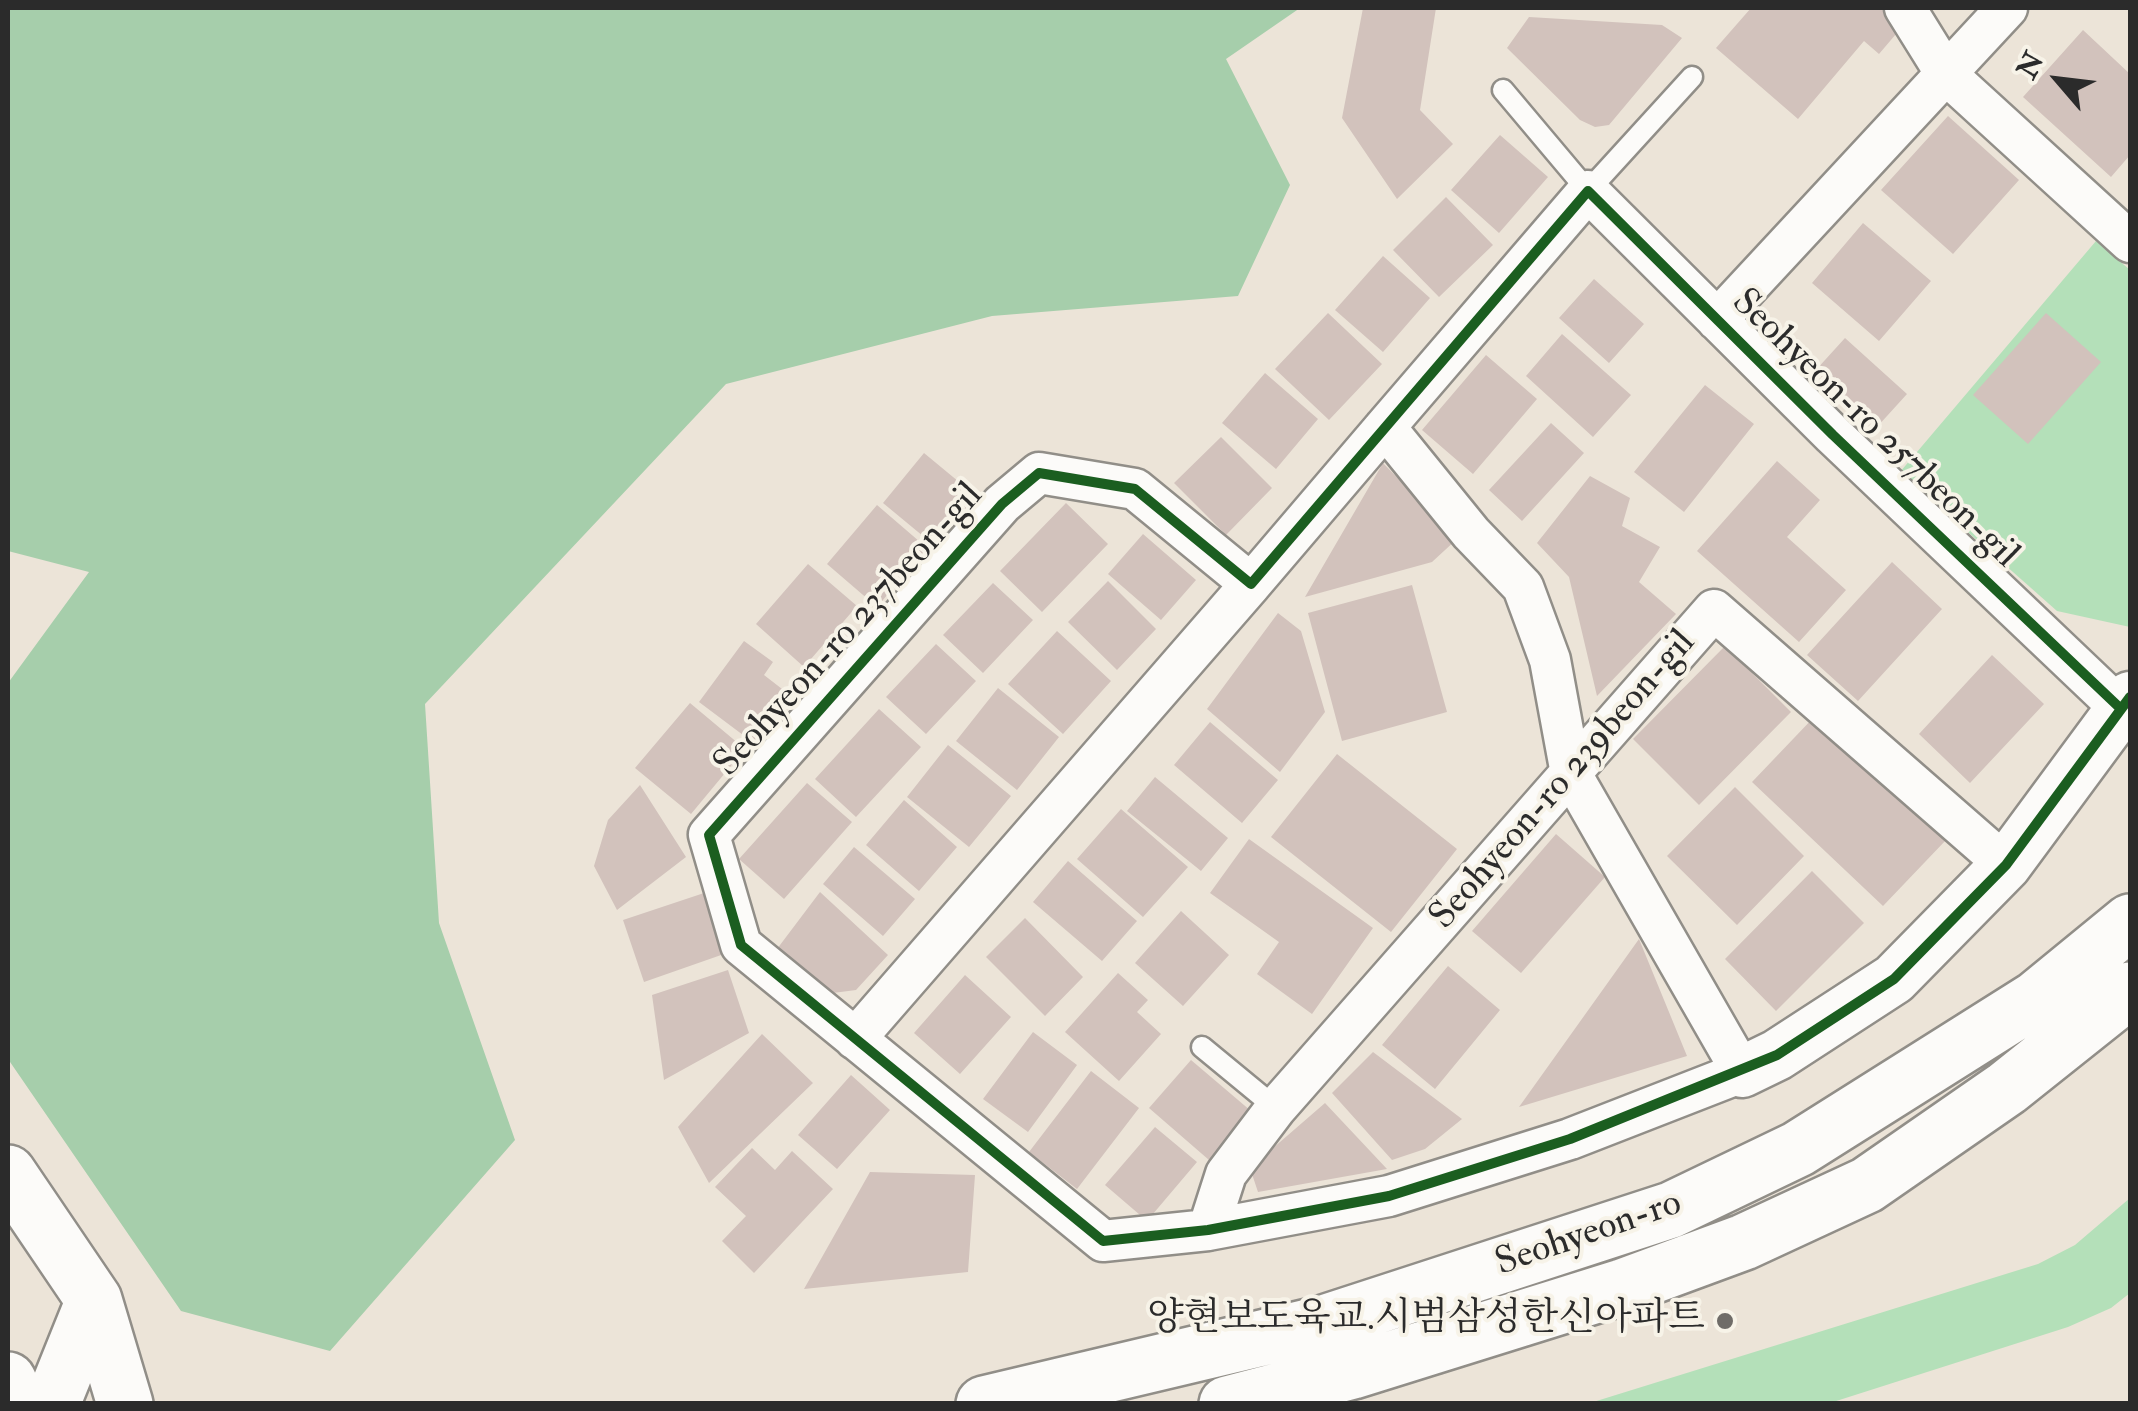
<!DOCTYPE html>
<html>
<head>
<meta charset="utf-8">
<style>
  body { margin:0 }
  #map { position:relative; width:2138px; height:1411px; overflow:hidden; background:#ece4d8; font-family:"IM FELL Double Pica",serif }
  canvas { display:block }
  .frame { position:absolute; inset:0; border:10px solid #2b2b2b; pointer-events:none }
  .north { position:absolute; left:2008px; top:30px; width:100px; height:100px; -webkit-text-stroke:8px #f7f3e8; paint-order:stroke; rotate:298deg; font-size:28px; font-weight:700; line-height:40px; text-align:center; color:#2b2b2b }
  .north::after { content:''; display:block; margin:auto; width:35px; height:45px; background:#2b2b2b; clip-path:polygon(50% 0,100% 100%,50% 72%,0 100%) }
</style>
</head>
<body>
<div id="map">
<canvas width="2138" height="1411"></canvas>
<div class="frame"></div>
<div class="north">N</div>
</div>
<script>
const c = document.querySelector('canvas').getContext('2d');
c.lineJoin = 'round';
function paint(path, color) { c.fillStyle = color; c.fill(path, 'evenodd'); }
const toPath = rows => new Path2D(rows.map(r => 'M' + r).join(''));
function trace(path, color, width, dash) { c.strokeStyle = color; c.lineWidth = width; c.lineCap = dash ? 'butt' : 'round'; c.setLineDash(dash || []); c.stroke(path); }
function drawText(font, color, halo, rows, align = 'center') {
  c.font = font + ' "IM FELL Double Pica","Noto Serif KR",serif'; c.lineWidth = 8; c.setLineDash([]); c.textBaseline = 'middle'; c.strokeStyle = halo; c.fillStyle = color; for (const [text, x, y, turn = 0] of rows) {
    c.save(); c.translate(x, y); c.rotate((+turn || 0) * Math.PI / 180); c.textAlign = isNaN(turn) ? turn : align; if (halo) c.strokeText(text, 0, 0); c.fillText(text, 0, 0); c.restore();
  }
}
paint(toPath([
  [2096,241,2130,270,2130,627,2057,611,1900,472],
  [2130,1198,2130,1293,2111,1308,2068,1327,1830,1403,1590,1403,2038,1264,2075,1245]
]), '#b4e0b9');
paint(toPath([
  [8,8,1300,8,1226,59,1290,185,1238,296,992,316,726,384,425,704,439,923,515,1140,330,1351,181,1311,8,1059,8,683,89,572,8,551]
]), '#a6ceab');
paint(toPath([
  [1363,8,1436,8,1420,110,1453,144,1397,199,1342,118],
  [1751,8,1880,8,1902,27,1879,54,1864,41,1798,119,1716,48],
  [1529,17,1662,25,1682,38,1609,125,1595,127,1580,120,1507,48],
  [2083,30,2130,74,2130,155,2111,177,2023,97],
  [1948,116,2019,180,1953,254,1881,190],
  [1500,135,1548,177,1499,233,1451,190],
  [1446,197,1493,245,1439,297,1393,250],
  [1863,223,1931,281,1879,341,1812,283],
  [1383,256,1430,298,1383,352,1335,310],
  [1594,279,1644,324,1609,363,1559,318],
  [1328,313,1382,364,1329,420,1275,369],
  [2046,313,2101,362,2028,444,1973,395],
  [1562,334,1631,395,1593,437,1526,376],
  [1845,338,1907,394,1877,427,1815,371],
  [1486,355,1537,399,1473,474,1422,430],
  [1265,373,1318,419,1276,469,1222,423],
  [1705,385,1754,424,1684,512,1634,472],
  [1551,423,1584,453,1522,521,1489,490],
  [1221,437,1272,488,1226,535,1174,483],
  [924,453,976,496,935,546,883,503],
  [1777,461,1820,500,1787,537,1846,590,1799,642,1697,551],
  [1383,463,1457,539,1432,562,1305,597],
  [1590,476,1630,498,1622,526,1660,547,1639,582,1676,614,1597,696,1569,577,1537,543],
  [1066,503,1108,544,1042,612,1000,571],
  [877,505,927,548,877,607,827,564],
  [1143,534,1196,580,1161,620,1108,574],
  [1892,562,1942,609,1858,701,1807,655],
  [808,564,857,606,804,667,756,624],
  [1108,581,1156,629,1117,670,1068,622],
  [993,583,1033,620,983,673,943,635],
  [1412,585,1447,712,1342,741,1308,613],
  [1278,613,1301,631,1325,712,1280,772,1207,709],
  [1057,631,1111,681,1063,734,1008,684],
  [744,641,773,662,764,675,795,699,759,747,699,702],
  [936,644,976,681,926,734,886,697],
  [1725,646,1791,712,1699,805,1633,739],
  [1992,655,2044,704,1970,783,1919,734],
  [998,688,1059,737,1017,790,956,741],
  [690,703,745,749,691,814,635,768],
  [879,709,921,747,856,817,815,779],
  [1815,716,1946,840,1883,906,1752,782],
  [1210,722,1278,780,1242,823,1174,765],
  [948,745,1011,796,969,847,907,797],
  [1337,754,1457,849,1391,932,1271,837],
  [1155,777,1228,838,1201,871,1127,811],
  [807,783,852,822,784,899,739,859],
  [640,785,686,857,617,910,594,866,608,820],
  [1735,787,1804,856,1737,925,1667,856],
  [904,800,957,847,919,891,866,845],
  [1121,809,1188,867,1143,917,1077,859],
  [1556,834,1605,877,1521,973,1472,931],
  [1249,839,1373,928,1312,1014,1257,974,1279,942,1210,893],
  [854,847,915,899,883,936,823,884],
  [1068,861,1137,921,1102,961,1033,902],
  [1812,871,1864,923,1776,1011,1725,959],
  [820,892,888,955,856,990,825,994,777,949],
  [704,893,724,954,644,982,623,920],
  [1181,911,1229,955,1183,1006,1135,963],
  [1025,918,1083,977,1045,1016,986,957],
  [1639,939,1687,1056,1519,1107],
  [1448,966,1500,1010,1435,1089,1382,1045],
  [728,970,749,1033,664,1080,652,995],
  [1118,973,1148,1000,1137,1012,1161,1034,1119,1081,1065,1032],
  [965,975,1011,1017,960,1074,914,1033],
  [1033,1032,1077,1065,1028,1132,983,1099],
  [762,1034,813,1083,709,1183,678,1127],
  [1373,1052,1462,1119,1425,1149,1392,1160,1332,1093],
  [1191,1060,1251,1111,1209,1160,1149,1108],
  [1091,1071,1139,1108,1077,1189,1029,1152],
  [851,1075,890,1110,837,1169,798,1135],
  [1325,1103,1387,1169,1258,1192,1250,1168],
  [1155,1127,1197,1162,1147,1221,1105,1185],
  [752,1148,775,1170,792,1151,833,1189,754,1273,722,1241,746,1216,715,1187],
  [870,1172,975,1175,968,1272,804,1289]
]), '#d2c2bc');
const service = toPath([
  [1503,90,1588,191,1692,77],
  [1202,1047,1276,1108]
]);
const minor = toPath([
  [1905,8,1946,74,2130,242],
  [1717,320,2007,8],
  [1385,427,1471,533,1523,587,1550,660,1571,774,1742,1072,1570,1139,1389,1196,1208,1230,1103,1241,741,945,709,835,1002,504,1039,473,1135,489,1251,584,1385,427,1588,191,1833,435,2121,709],
  [855,1039,1251,584],
  [1208,1230,1226,1174,1276,1108,1714,610,2006,865]
]);
const tertiary = toPath([
  [1742,1072,1777,1055,1894,979,2006,865,2130,697]
]);
const primary = toPath([
  [8,1173,94,1300,125,1404],
  [8,1380,10,1384],
  [52,1404,94,1300],
  [984,1404,1321,1324,1671,1210,1798,1149,2036,999,2130,922],
  [1227,1404,1353,1371,1622,1287,1744,1242,1867,1185,2007,1088,2130,990]
]);
trace(service, '#918e88', 25);
trace(minor, '#918e88', 45);
trace(tertiary, '#918e88', 55);
trace(primary, '#918e88', 60);
trace(service, '#fcfbf9', 20);
trace(minor, '#fcfbf9', 40);
trace(tertiary, '#fcfbf9', 50);
trace(primary, '#fcfbf9', 55);
trace(toPath([
  [2121,709,1833,435,1588,191,1251,584,1135,489,1039,473,1002,504,709,835,741,945,1103,1241,1208,1230,1389,1196,1570,1139,1777,1055,1894,979,2006,865,2130,697]
]), '#1b5e20', 10);
for (const [x, y, r, color] of [
  [1725,1321,10,"#6f6c68"]
]) { const dot = new Path2D(); dot.arc(x, y, r, 0, 2 * Math.PI); c.fillStyle = color; c.fill(dot); trace(dot, '#f7f3e8', 4); }
drawText('38px', '#2b2b2b', '#f7f3e8', [
  ["Seohyeon-ro 257beon-gil",1874,430,44],
  ["Seohyeon-ro 237beon-gil",850,631,-48],
  ["Seohyeon-ro 239beon-gil",1564,781,-49],
  ["Seohyeon-ro",1589,1235,-19]
]);
drawText('38px', '#2b2b2b', '#f7f3e8', [
  ["양현보도육교.시범삼성한신아파트",1705,1321]
], 'right');
</script>
</body>
</html>
